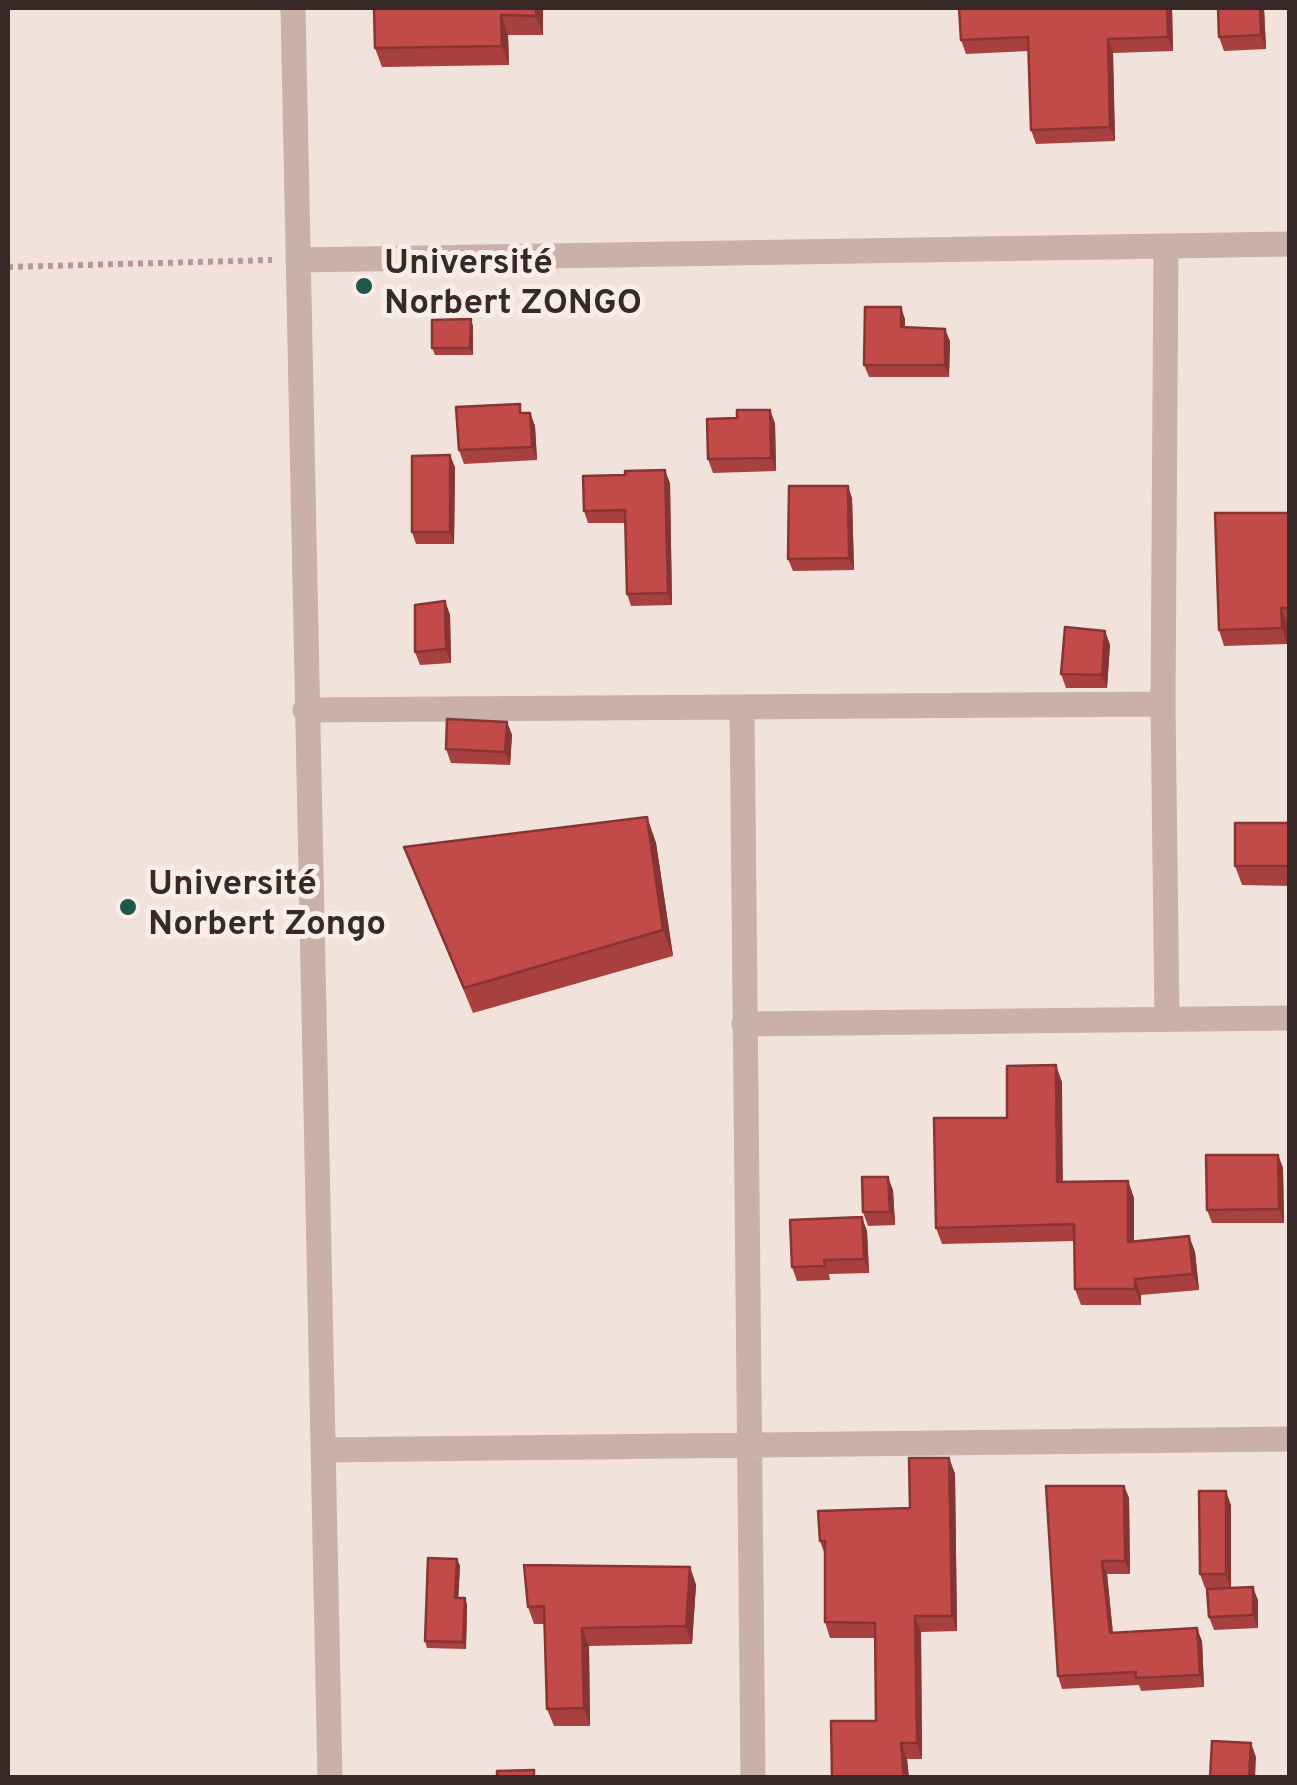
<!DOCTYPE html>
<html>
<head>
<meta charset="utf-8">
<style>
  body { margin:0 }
  #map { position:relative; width:1297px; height:1785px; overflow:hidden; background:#f1e2dc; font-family:Overpass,sans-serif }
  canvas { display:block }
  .frame { position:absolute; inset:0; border:10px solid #362928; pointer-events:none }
</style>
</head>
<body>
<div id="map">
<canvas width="1297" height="1785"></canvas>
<div class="frame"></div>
</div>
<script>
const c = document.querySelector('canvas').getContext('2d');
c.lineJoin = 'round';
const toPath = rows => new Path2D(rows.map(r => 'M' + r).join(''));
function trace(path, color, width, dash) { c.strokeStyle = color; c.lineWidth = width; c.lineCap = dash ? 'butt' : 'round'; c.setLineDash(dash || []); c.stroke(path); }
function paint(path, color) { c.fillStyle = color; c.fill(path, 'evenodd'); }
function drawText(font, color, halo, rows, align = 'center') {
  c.font = font + ' Overpass,sans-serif'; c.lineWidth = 10; c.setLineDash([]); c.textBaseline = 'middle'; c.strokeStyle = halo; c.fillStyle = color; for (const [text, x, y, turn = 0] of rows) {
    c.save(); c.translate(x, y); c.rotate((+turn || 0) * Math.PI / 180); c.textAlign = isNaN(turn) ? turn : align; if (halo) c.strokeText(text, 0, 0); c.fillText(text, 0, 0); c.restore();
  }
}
trace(toPath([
  [8,267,272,260]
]), '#b59992', 6, [5, 5]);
trace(toPath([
  [293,8,330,1778],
  [1166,246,1163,704,1167,1018],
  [298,260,1290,244],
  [742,707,753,1778],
  [305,710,1163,704],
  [744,1024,1290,1018],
  [323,1450,1290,1439]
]), '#c9b0a8', 25);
paint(toPath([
  [374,8,543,8,543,35,508,35,509,65,382,67,375,48],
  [1172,8,1173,51,1113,53,1115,141,1036,144,1031,130,1028,51,966,54,961,40],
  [1218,8,1264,8,1266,49,1224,51,1219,37],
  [905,319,905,328,950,341,949,377,869,377,864,365],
  [473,326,473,355,435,355,432,348],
  [523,413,530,413,535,426,537,460,464,464,459,450],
  [775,423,776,471,713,473,708,459],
  [455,467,454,544,416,544,412,532],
  [670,483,672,605,631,606,627,594,625,523,588,523,584,511],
  [852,498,854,570,793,571,788,559],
  [1290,513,1290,623,1287,624,1287,644,1224,646,1219,630],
  [445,601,450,615,451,663,420,665,415,652],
  [1105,631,1110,645,1107,688,1066,688,1061,674],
  [507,722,512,735,510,765,451,763,446,749],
  [647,817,656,843,673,956,473,1013,404,847],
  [1290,823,1290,886,1242,885,1235,866],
  [1062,1082,1062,1182,1128,1181,1134,1198,1134,1242,1189,1236,1195,1252,1199,1290,1141,1295,1141,1305,1081,1305,1075,1289,1074,1241,942,1244,936,1228,1007,1118],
  [1278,1155,1283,1168,1284,1223,1212,1223,1207,1210],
  [893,1190,895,1225,868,1226,863,1212],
  [867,1231,869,1273,829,1274,830,1280,797,1281,792,1267],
  [949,1458,955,1474,957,1631,921,1632,922,1759,907,1759,909,1778,832,1778,876,1721,875,1638,830,1638,825,1622,825,1555,820,1541,910,1508],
  [1124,1486,1129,1498,1130,1574,1107,1574,1113,1633,1202,1641,1204,1687,1141,1691,1139,1685,1062,1689,1058,1676],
  [1231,1505,1231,1588,1205,1588,1200,1574],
  [457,1559,460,1566,458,1598,465,1598,467,1605,466,1649,427,1648,425,1641],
  [690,1567,696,1585,692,1644,589,1646,590,1726,554,1726,547,1709,545,1624,534,1624,528,1607],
  [1258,1600,1258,1628,1214,1630,1209,1617]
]), '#a7403f');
paint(toPath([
  [536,8,543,8,543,35,536,16],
  [1167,8,1172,8,1173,51,1168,37],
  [1260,8,1264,8,1266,49,1261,35],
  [501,15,508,35,509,65,502,46],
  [1108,39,1113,53,1115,141,1110,127],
  [901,307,905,319,905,339,901,327],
  [471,319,473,326,473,355,470,348],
  [945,329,950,341,949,377,945,365],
  [770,410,775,423,776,471,771,458],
  [530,413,535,426,537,460,532,447],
  [450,455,455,467,454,544,450,532],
  [665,470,670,483,672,605,668,593],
  [848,486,852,498,854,570,849,558],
  [445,601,450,615,451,663,446,649],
  [1281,608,1287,624,1287,644,1282,628],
  [1105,631,1110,645,1107,688,1102,675],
  [507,722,512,735,510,765,505,752],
  [647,817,656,843,673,956,663,930],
  [1056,1065,1062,1082,1063,1198,1057,1182],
  [1278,1155,1283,1168,1284,1223,1279,1209],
  [888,1177,893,1190,895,1225,890,1212],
  [1128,1181,1134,1198,1134,1258,1128,1242],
  [862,1217,867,1231,869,1273,864,1259],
  [1189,1236,1195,1252,1199,1290,1193,1274],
  [1135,1279,1141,1295,1141,1305,1135,1289],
  [949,1458,955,1474,957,1631,952,1616],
  [1124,1486,1129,1498,1130,1574,1125,1561],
  [1226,1491,1231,1505,1231,1588,1226,1574],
  [457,1559,460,1566,458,1605,455,1598],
  [1102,1561,1107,1574,1114,1646,1110,1633],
  [690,1567,696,1585,692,1644,686,1626],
  [1253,1587,1258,1600,1258,1628,1253,1615],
  [465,1598,467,1605,466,1649,463,1642],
  [915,1616,921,1632,922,1759,917,1743],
  [582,1628,589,1646,590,1726,584,1708],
  [1197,1628,1202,1641,1204,1687,1200,1675],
  [901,1743,907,1759,909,1778,904,1778],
  [1251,1743,1256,1757,1255,1778,1249,1778]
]), '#883433');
const building = toPath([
  [374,8,536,8,536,16,501,15,502,46,375,48,374,8],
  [959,8,1167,8,1168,37,1108,39,1110,127,1031,130,1028,37,961,40,959,8],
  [1218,8,1260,8,1261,35,1219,37,1218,8],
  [865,307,901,307,901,327,945,329,945,365,864,365,865,307],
  [471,319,470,348,432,348,432,320,471,319],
  [520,404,520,413,530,413,532,447,459,450,456,407,520,404],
  [737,410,770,410,771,458,708,459,707,419,737,418,737,410],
  [450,455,450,532,412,532,412,456,450,455],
  [665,470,668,593,627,594,625,510,584,511,583,476,625,475,625,471,665,470],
  [789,486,848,486,849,558,788,559,789,486],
  [1215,513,1290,513,1290,608,1281,608,1282,628,1219,630,1215,513],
  [445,601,446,649,415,652,415,605,445,601],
  [1065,627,1105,631,1102,675,1061,674,1065,627],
  [447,719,507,722,505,752,446,749,447,719],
  [647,817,663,930,464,988,404,847,647,817],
  [1235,823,1290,823,1290,866,1235,866,1235,823],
  [1056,1065,1057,1182,1128,1181,1128,1242,1189,1236,1193,1274,1135,1279,1135,1289,1075,1289,1074,1224,936,1228,934,1118,1007,1118,1007,1066,1056,1065],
  [1206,1155,1278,1155,1279,1209,1207,1210,1206,1155],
  [862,1177,888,1177,890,1212,863,1212,862,1177],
  [862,1217,864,1259,824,1260,825,1266,792,1267,790,1220,862,1217],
  [909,1458,949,1458,952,1616,915,1616,917,1743,901,1743,904,1778,832,1778,831,1721,876,1721,875,1623,825,1622,825,1541,820,1541,818,1511,910,1508,909,1458],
  [1046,1486,1124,1486,1125,1561,1102,1561,1110,1633,1197,1628,1200,1675,1136,1678,1136,1672,1058,1676,1046,1486],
  [1199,1491,1226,1491,1226,1574,1200,1574,1199,1491],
  [428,1558,457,1559,455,1598,465,1598,463,1642,425,1641,428,1558],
  [524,1565,690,1567,686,1626,582,1628,584,1708,547,1709,544,1606,528,1607,524,1565],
  [1253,1587,1253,1615,1209,1617,1207,1589,1253,1587],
  [1212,1741,1251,1743,1249,1778,1210,1778,1212,1741],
  [534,1770,534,1778,497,1778,497,1771,534,1770]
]);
paint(building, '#c24b49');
trace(building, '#883433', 2.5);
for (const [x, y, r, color] of [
  [364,286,10,"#1f564e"],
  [128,907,10,"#1f564e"]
]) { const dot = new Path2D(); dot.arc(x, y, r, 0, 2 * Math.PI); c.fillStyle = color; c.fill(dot); trace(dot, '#f9ede8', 4); }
drawText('bold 35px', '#362928', '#f9ede8', [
  ["Université",384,266],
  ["Norbert ZONGO",384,306],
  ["Université",148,887],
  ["Norbert Zongo",148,927]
], 'left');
</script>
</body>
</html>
